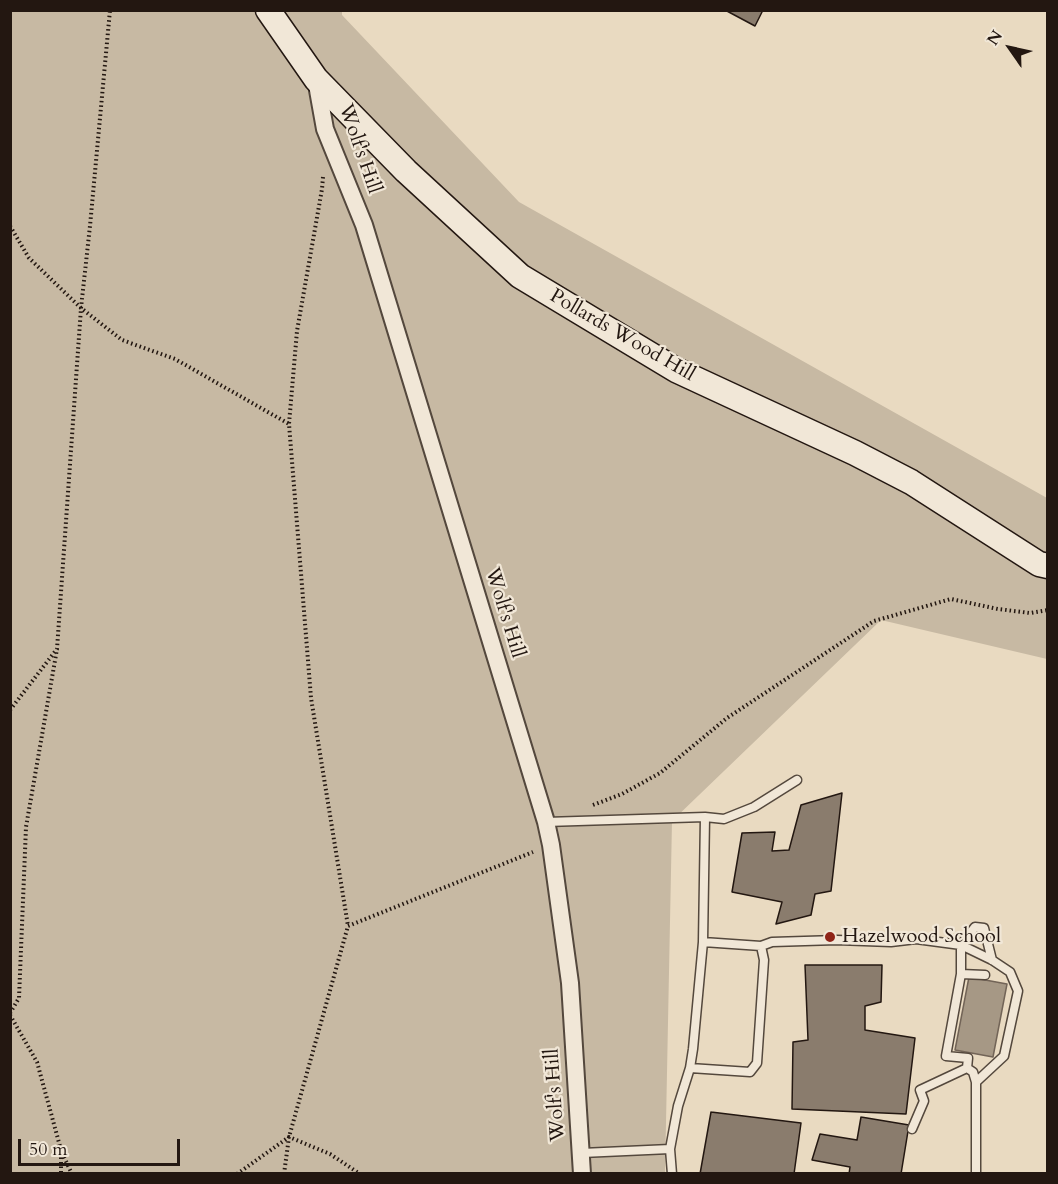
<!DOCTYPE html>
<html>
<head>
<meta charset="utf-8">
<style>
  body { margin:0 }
  #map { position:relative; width:1058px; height:1184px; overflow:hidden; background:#e9dac1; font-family:Cardo,serif }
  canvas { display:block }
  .frame { position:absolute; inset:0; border:12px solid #231711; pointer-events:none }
  .north { position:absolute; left:980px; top:18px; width:60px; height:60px; -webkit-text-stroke:4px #f1e7d7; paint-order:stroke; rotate:304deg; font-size:16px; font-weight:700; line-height:24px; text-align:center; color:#231711 }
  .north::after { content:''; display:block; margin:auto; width:21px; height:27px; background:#231711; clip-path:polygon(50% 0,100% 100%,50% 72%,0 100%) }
  .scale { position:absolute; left:18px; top:1139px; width:162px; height:27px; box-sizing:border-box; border:3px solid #231711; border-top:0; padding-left:8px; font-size:18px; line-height:21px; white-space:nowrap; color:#231711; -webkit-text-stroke:4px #f1e7d7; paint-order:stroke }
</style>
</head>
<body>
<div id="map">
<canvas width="1058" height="1184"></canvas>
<div class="frame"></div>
<div class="north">N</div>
<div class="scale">50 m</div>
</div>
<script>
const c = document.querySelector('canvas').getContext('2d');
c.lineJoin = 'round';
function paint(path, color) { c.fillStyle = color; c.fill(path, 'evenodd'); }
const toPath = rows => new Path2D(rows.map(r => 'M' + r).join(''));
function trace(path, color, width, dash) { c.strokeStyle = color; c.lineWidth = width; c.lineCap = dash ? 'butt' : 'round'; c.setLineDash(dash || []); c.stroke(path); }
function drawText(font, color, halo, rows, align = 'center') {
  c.font = font + ' Cardo,serif'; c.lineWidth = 4.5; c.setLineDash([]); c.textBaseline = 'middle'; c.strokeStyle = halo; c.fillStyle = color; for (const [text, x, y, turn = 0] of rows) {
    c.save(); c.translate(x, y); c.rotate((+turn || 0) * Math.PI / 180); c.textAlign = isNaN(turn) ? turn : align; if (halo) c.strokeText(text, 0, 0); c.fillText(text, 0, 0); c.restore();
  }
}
paint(toPath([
  [10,11,342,11,342,15,519,202,1047,498,1047,659,881,620,672,821,665,1173,11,1173]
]), '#c7b9a3');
const water = toPath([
  [969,977,1007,984,993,1057,955,1050,969,977]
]);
paint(water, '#a69885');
trace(water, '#726457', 1.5);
const building = toPath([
  [725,10,763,10,755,26,725,10],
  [842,793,831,891,815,894,811,915,776,924,782,902,732,892,742,833,775,832,772,851,789,850,801,805,842,793],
  [805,965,882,965,881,1002,865,1006,865,1030,915,1038,906,1114,792,1109,793,1042,808,1040,805,965],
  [711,1112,801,1123,794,1174,700,1174,711,1112],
  [861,1117,909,1125,901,1174,849,1174,850,1167,812,1160,820,1134,857,1140,861,1117]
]);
paint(building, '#8a7c6d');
trace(building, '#231711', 1.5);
const lane = toPath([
  [546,822,705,817,724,819,754,807,797,780],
  [761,946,772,942,837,940,891,942,916,939,961,945,992,960,1010,972,1018,991,1004,1056,976,1082],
  [961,974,985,975],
  [690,1068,750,1072,757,1063,764,960,761,946,703,942],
  [912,1129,924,1101,920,1090,967,1068],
  [582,1153,670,1149],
  [672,1174,670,1149,678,1106,690,1068,693,1049,703,942,705,817],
  [976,1174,976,1082,973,1072,967,1068,968,1058,946,1056,961,974,961,945,975,927,984,928,992,960]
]);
const street = toPath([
  [316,79,325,129,364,225,546,822,551,845,570,983,582,1174]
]);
const secondary = toPath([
  [268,10,316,79,406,171,520,276,676,370,855,453,911,482,1039,564,1048,566]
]);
trace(lane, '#54483d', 11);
trace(street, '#54483d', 20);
trace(secondary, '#231711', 27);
trace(toPath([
  [323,177,322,189,297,331,289,424,311,698,348,926],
  [10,226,29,258,81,308,122,340,175,359,289,424],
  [10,710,57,649,81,308,90,226,110,10],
  [593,805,622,794,660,773,727,718,874,621,951,599,998,609,1030,613,1048,610],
  [10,1013,19,998,26,827,57,649],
  [10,1015,37,1062,61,1150,61,1174],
  [62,1153,72,1174],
  [237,1174,289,1137,330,1154,360,1174],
  [284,1174,289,1137,348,926,533,852]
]), '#231711', 4, [1.5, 3]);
trace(lane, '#f1e7d7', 8);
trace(street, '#f1e7d7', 16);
trace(secondary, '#f1e7d7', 24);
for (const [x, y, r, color] of [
  [830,937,6,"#8f2418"]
]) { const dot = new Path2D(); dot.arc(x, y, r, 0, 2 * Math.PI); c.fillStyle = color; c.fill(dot); trace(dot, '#f1e7d7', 2); }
drawText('20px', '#231711', '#f1e7d7', [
  ["Wolf's Hill",359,149,71],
  ["Pollards Wood Hill",622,336,30],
  ["Wolf's Hill",504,613,73],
  ["Wolf's Hill",556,1095,-94]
]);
drawText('20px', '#231711', '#f1e7d7', [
  ["Hazelwood School",842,937]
], 'left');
</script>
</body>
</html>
